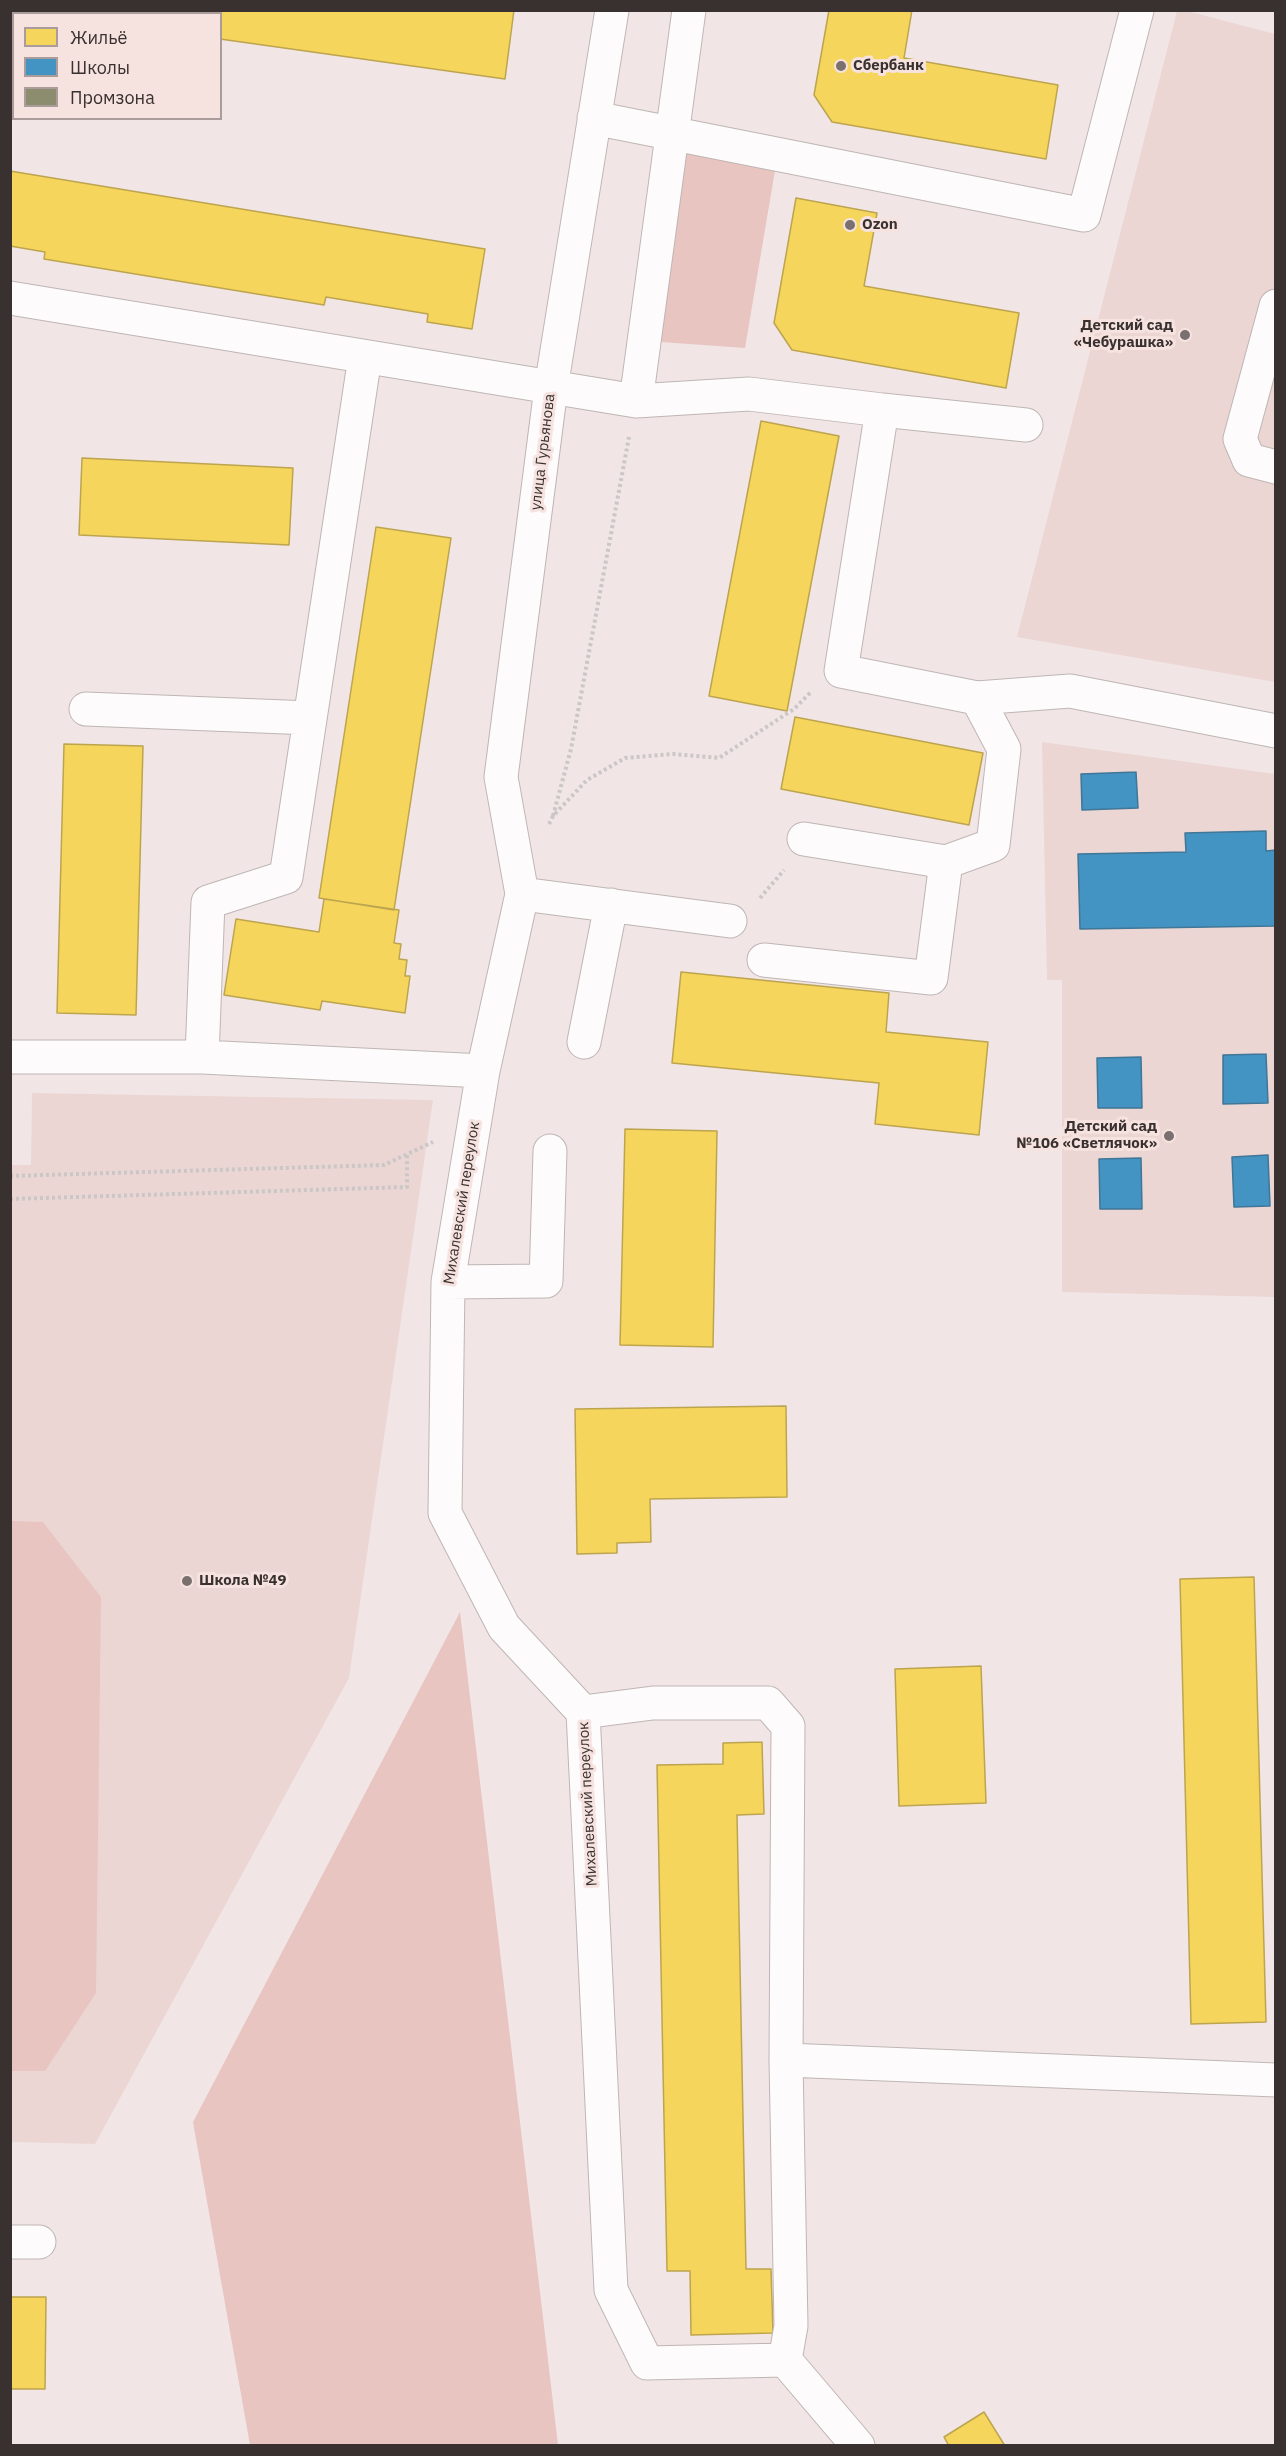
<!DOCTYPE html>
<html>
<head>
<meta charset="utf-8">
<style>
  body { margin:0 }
  #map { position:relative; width:1286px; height:2456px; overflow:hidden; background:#f1e6e5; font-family:"IBM Plex Sans",sans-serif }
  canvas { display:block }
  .frame { position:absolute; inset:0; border:12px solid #393130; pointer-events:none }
  .legend { position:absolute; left:12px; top:12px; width:210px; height:108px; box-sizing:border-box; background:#f6e3e0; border:2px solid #aa9c9a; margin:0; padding:8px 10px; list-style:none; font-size:18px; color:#393130 }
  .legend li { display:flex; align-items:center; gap:12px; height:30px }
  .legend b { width:30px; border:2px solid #aa9c9a }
</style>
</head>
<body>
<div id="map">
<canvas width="1286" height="2456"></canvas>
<div class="frame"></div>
<ul class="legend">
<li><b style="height:16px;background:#f6d55c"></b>Жильё</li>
<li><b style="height:16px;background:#4393c3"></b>Школы</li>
<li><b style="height:16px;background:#8c8c6e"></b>Промзона</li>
</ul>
</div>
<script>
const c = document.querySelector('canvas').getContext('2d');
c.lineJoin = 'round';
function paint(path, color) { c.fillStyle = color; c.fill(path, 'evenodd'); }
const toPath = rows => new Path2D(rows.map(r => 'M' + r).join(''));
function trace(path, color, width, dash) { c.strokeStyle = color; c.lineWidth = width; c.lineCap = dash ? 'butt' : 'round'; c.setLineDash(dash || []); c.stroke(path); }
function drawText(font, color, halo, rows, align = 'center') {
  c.font = font + ' "IBM Plex Sans",sans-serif'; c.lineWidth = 6; c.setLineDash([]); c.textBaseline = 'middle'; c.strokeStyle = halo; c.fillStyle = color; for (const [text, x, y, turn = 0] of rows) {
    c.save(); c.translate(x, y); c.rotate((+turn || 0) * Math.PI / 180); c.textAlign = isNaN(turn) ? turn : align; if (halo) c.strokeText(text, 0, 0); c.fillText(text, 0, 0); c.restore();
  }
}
paint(toPath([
  [1177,11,1187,11,1275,34,1275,682,1017,637],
  [1042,742,1275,774,1275,1297,1062,1292,1062,980,1047,980],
  [32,1093,433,1100,349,1678,95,2144,11,2142,10,1165,31,1165]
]), '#ebd6d4');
paint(toPath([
  [686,121,780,141,745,348,661,342],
  [11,1521,43,1522,101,1597,96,1993,45,2071,11,2071],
  [460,1612,558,2445,250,2445,193,2122]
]), '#e8c5c1');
const homes = toPath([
  [103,10,514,10,505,79,220,39,220,14,103,14,103,10],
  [829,10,912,10,904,58,1058,85,1046,159,832,122,814,95,829,10],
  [10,171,485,249,472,329,427,322,428,314,326,297,324,305,44,259,45,252,10,246,10,171],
  [796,198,877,213,864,286,1019,313,1006,388,792,350,774,323,796,198],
  [761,421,839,436,787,711,709,696,761,421],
  [82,458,293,468,289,545,79,535,82,458],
  [376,527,451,538,394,910,319,898,376,527],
  [795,717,983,753,969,825,781,789,795,717],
  [64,744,143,746,136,1015,57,1013,64,744],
  [324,899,399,910,394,943,401,944,399,959,407,960,405,976,410,976,405,1013,322,1001,320,1010,224,995,236,919,319,932,324,899],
  [681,972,889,993,886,1032,988,1042,979,1135,875,1124,879,1083,672,1063,681,972],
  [625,1129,717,1131,713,1347,620,1345,625,1129],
  [786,1406,787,1497,650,1499,651,1542,617,1543,617,1553,577,1554,575,1409,786,1406],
  [1254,1577,1266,2022,1191,2024,1180,1579,1254,1577],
  [981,1666,986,1803,899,1806,895,1669,981,1666],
  [762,1742,764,1814,737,1815,746,2269,771,2269,773,2333,691,2335,690,2271,667,2271,657,1765,723,1764,723,1743,762,1742],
  [10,2297,46,2297,45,2389,10,2389,10,2297],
  [984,2412,1005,2446,949,2446,944,2437,984,2412]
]);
paint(homes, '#f6d55c');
trace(homes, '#bda44f', 1.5);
const schools = toPath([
  [1136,772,1138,808,1082,810,1081,774,1136,772],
  [1266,831,1266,851,1276,850,1276,926,1080,929,1078,854,1186,852,1185,833,1266,831],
  [1266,1054,1268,1103,1223,1104,1223,1055,1266,1054],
  [1141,1057,1142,1108,1098,1108,1097,1058,1141,1057],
  [1268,1155,1270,1206,1234,1207,1232,1157,1268,1155],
  [1141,1158,1142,1209,1100,1209,1099,1159,1141,1158]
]);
paint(schools, '#4393c3');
trace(schools, '#407697', 1.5);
const industry = toPath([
  [10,10,33,10,33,14,14,14,14,34,10,34,10,10]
]);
paint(industry, '#8c8c6e');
trace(industry, '#73715b', 1.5);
const minor = toPath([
  [612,10,551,388,501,777,522,894,483,1071,448,1282,445,1513,504,1627,583,1712,611,2290,647,2363,785,2360],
  [594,118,1084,215,1137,10],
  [10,298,636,401,749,394,882,410,841,671,977,698,1070,691,1276,731],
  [1276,306,1240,439,1249,460,1276,467],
  [636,401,689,10],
  [882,410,1026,425],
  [86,709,310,718],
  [804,839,946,862,993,845,1004,749,977,698],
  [522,894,730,921],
  [764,960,931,978,946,862],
  [584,1042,611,905],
  [10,1057,202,1057,483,1071],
  [202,1057,208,902,286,877,365,357],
  [448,1282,546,1281,550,1151],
  [583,1712,653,1703,768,1703,788,1726,786,2060,791,2326,785,2360],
  [786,2060,1276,2080],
  [10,2242,39,2242],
  [785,2360,858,2446]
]);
trace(minor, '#beb6b5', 35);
trace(toPath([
  [553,816,571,749,629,437],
  [549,824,553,816,587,780,625,758,673,754,719,758,794,709,811,692],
  [760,898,784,870],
  [10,1176,384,1165,433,1142],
  [10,1199,407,1187,407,1154]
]), '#cac7c6', 4, [3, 3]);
trace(minor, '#fdfbfb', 33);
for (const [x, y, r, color] of [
  [841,66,6,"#79706f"],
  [850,225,6,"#79706f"],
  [1185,335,6,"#79706f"],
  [1169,1136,6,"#79706f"],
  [187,1581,6,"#79706f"]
]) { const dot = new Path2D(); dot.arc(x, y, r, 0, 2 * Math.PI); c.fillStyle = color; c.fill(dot); trace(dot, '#f6e3e0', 2); }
drawText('bold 15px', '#393130', '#f6e3e0', [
  ["Сбербанк",853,66],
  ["Ozon",862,225],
  ["Детский сад",1173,326,"right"],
  ["«Чебурашка»",1173,343,"right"],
  ["Детский сад",1157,1127,"right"],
  ["№106 «Светлячок»",1157,1144,"right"],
  ["Школа №49",199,1581]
], 'left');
drawText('15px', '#393130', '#f6e3e0', [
  ["улица Гурьянова",543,452,-83],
  ["Михалевский переулок",462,1203,-81],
  ["Михалевский переулок",588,1804,-93]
]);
</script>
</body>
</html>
